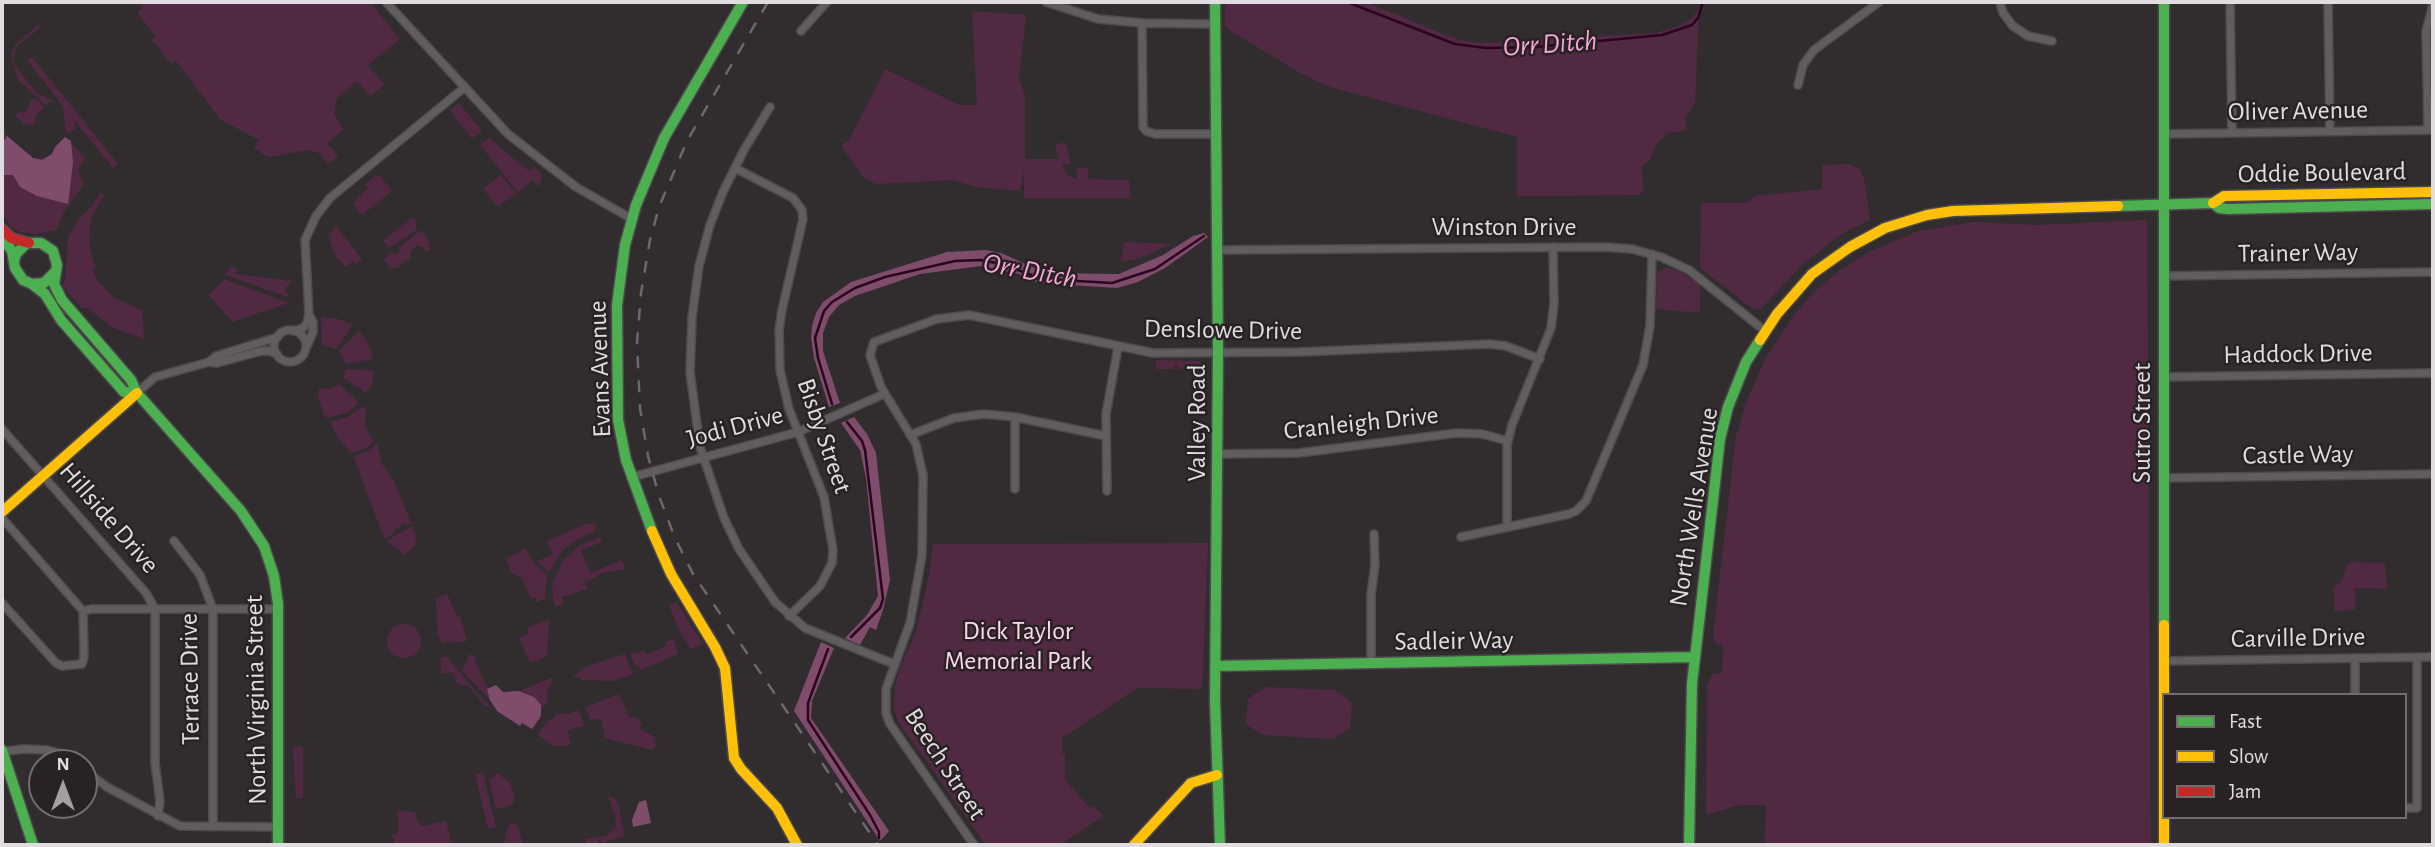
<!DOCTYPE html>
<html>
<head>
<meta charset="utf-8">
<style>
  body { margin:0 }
  #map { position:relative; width:2435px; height:847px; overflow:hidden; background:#312d2f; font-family:"Alegreya Sans",sans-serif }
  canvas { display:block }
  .frame { position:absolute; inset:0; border:4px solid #e1dcdf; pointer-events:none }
  .legend { position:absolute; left:2162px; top:693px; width:245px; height:126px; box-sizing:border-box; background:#282225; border:2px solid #726c6f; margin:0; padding:9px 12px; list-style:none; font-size:21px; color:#e1dcdf }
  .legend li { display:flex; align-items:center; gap:14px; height:35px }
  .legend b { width:35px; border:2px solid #726c6f }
  .north { position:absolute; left:28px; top:749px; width:70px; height:70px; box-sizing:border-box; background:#282225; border:2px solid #726c6f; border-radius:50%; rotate:0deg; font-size:19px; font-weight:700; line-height:28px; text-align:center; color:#e1dcdf }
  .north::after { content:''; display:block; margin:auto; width:24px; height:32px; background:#a39fa1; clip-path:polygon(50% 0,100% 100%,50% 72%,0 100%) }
</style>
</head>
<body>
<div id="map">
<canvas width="2435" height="847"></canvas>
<div class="frame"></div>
<ul class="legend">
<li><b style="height:9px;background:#4caf50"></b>Fast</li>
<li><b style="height:9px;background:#ffc107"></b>Slow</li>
<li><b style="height:9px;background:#c62828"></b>Jam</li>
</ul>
<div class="north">N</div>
</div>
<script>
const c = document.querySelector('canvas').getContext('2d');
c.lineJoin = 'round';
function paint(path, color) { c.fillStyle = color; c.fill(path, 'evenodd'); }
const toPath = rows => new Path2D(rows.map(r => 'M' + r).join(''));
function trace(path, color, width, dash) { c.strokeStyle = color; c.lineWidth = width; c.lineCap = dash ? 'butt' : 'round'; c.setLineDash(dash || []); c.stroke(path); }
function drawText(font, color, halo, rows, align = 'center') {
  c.font = font + ' "Alegreya Sans",sans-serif'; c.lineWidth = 5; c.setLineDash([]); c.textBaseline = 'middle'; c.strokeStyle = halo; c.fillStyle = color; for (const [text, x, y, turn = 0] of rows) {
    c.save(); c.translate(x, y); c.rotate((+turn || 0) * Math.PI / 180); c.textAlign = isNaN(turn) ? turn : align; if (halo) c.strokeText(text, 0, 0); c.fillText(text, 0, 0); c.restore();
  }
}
paint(toPath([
  [138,2,370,2,400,39,368,65,384,85,370,96,357,81,337,98,334,113,343,130,327,143,338,156,328,164,319,153,308,150,268,157,254,148,259,140,221,120,176,61,171,64,152,40,156,37,137,12,143,8],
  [1225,2,1366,2,1443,34,1463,41,1482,43,1656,33,1681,25,1692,18,1699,9,1695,103,1685,118,1687,129,1684,131,1669,132,1657,144,1650,159,1642,166,1643,191,1639,195,1517,196,1517,137,1327,86,1298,72,1225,27],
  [972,11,1026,15,1019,78,1025,96,1025,159,1059,159,1055,145,1065,142,1071,163,1062,166,1068,176,1077,179,1077,168,1088,168,1089,179,1129,180,1130,198,1024,198,1024,170,1020,191,976,187,953,180,876,184,864,178,841,146,849,140,885,69,959,105,977,105],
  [39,24,41,27,16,47,13,60,16,67,38,94,57,103,49,102,45,105,18,80,12,60,12,51,16,44],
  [32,57,118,164,113,168,75,121,75,129,66,133,63,106,27,60],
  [36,99,44,107,36,116,35,122,32,125,28,123,26,126,14,114,24,112,29,107,30,100],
  [459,103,482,131,472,139,450,110],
  [2,126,7,136,33,158,47,159,65,137,85,158,78,169,83,185,64,212,56,230,35,234,20,232,11,227,2,213],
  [489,138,529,171,535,167,542,176,539,187,533,180,518,192,480,145],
  [1850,164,1860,169,1864,179,1870,220,1843,233,1804,263,1760,310,1753,309,1700,268,1701,203,1747,203,1755,196,1822,189,1822,165],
  [376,175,380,176,392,191,362,215,353,203,368,188,365,184],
  [501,175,516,193,498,207,483,189],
  [101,192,104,195,93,214,89,231,90,251,96,267,92,269,98,281,113,297,142,311,144,339,112,327,86,307,83,309,62,286,65,281,68,238,78,220,92,206],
  [413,217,416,220,416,230,389,248,383,241],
  [2147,220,2151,845,1765,845,1766,805,1739,805,1706,815,1707,685,1713,674,1722,673,1723,645,1716,644,1713,635,1736,436,1746,403,1765,359,1797,311,1814,292,1840,270,1869,252,1918,231,1974,222,2038,225],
  [336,226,361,258,362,260,356,264,353,261,345,267,334,254,329,236],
  [421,230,429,240,430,251,426,251,421,246,416,246,411,251,411,257,397,268,390,268,384,259,392,252,395,255,400,251,398,248],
  [1124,242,1171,244,1143,257,1121,262],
  [230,266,237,268,236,274,292,281,285,289,290,298,226,275],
  [1665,267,1681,272,1700,285,1700,313,1656,309,1657,273],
  [224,279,288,303,232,322,209,295],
  [321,317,338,319,352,325,336,349,322,345],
  [359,331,369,345,373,359,346,364,339,351],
  [1156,360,1200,361,1200,368,1179,369,1178,366,1175,365,1174,369,1156,369],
  [346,369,374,371,372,384,366,393,343,378],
  [339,384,359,403,346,413,327,418,323,414,318,394,319,389,332,388],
  [363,406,366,409,365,428,374,441,366,448,351,453,338,438,330,422,348,417],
  [377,443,383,466,394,481,411,523,407,525,405,523,393,531,394,534,384,538,353,456,369,451],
  [596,523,595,531,577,539,563,550,549,572,537,561,553,555,547,541,586,524],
  [412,526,416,535,415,544,412,549,404,555,400,550,386,541],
  [600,537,602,542,581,550,590,573,622,560,626,569,602,573,585,583,587,589,562,597,564,604,555,607,552,591,559,587,552,589,553,582,562,562,580,545],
  [1208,543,1202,689,1137,688,1062,738,1062,754,1065,754,1065,780,1090,808,1093,806,1103,816,1099,819,1060,845,986,845,898,721,894,710,895,686,901,665,916,632,929,575,933,544],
  [526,549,533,562,547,575,545,599,536,602,535,598,531,599,522,578,511,573,506,558],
  [2353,562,2385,563,2387,589,2355,588,2355,610,2334,611,2334,587,2341,582,2347,565],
  [447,594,457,616,460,616,467,641,442,643,438,635,436,598],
  [677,602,688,621,703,644,691,649,680,632,669,605],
  [549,619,547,656,530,663,519,637,529,634,527,628],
  '387 641a17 17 0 1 1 34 0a17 17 0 1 1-34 0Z',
  [673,638,678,654,641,670,638,665,635,666,630,654,644,651,647,655,666,646,665,643],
  [469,654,476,657,475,660,490,694,490,700,462,671],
  [625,654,633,674,613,681,581,680,581,677,573,677,585,667],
  [446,656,480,696,490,706,486,707,468,685,463,686,457,683,453,672,443,674,441,671,441,658],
  [551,678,553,681,547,691,547,702,540,711,541,705,534,697,519,691],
  [1265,687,1335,690,1352,702,1350,728,1333,739,1262,735,1246,724,1248,699],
  [619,694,630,719,633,716,642,723,640,728,655,738,653,741,657,744,653,750,605,738,601,719,590,720,589,713,586,713,586,707],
  [579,710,584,726,567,730,571,745,553,746,537,734,550,719,552,720,557,713,568,714],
  [293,747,303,747,303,798,296,798],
  [483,773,496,827,488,829,475,774],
  [497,773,510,783,515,797,514,802,505,808,496,808,489,780],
  [608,796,616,800,618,804,625,836,602,843,601,839,598,840,599,844,587,845,585,839,606,836,616,827,615,816],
  [398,810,415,812,417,821,422,826,446,821,452,845,395,845,392,835,398,833],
  [511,822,518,825,523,845,505,845,505,835]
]), '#522943');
paint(toPath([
  [7,136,33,158,42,160,52,154,55,147,65,137,71,141,73,162,68,204,37,196,20,187,13,175,2,175,2,144],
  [1204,233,1208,237,1165,268,1138,282,1117,288,1038,283,1019,274,981,266,920,274,855,296,839,305,829,317,823,333,823,351,840,403,829,407,814,358,811,338,812,326,816,313,823,302,851,282,947,252,986,250,1001,253,1046,273,1119,274,1163,255,1193,236],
  [854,417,867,434,876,453,890,580,883,610,876,630,870,627,860,645,845,638,867,615,878,596,866,478,860,450,841,423],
  [821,642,834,648,812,701,811,718,889,831,880,841,794,711],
  [496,685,503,692,519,691,534,697,541,705,541,716,532,729,522,723,520,726,497,711,490,700,487,689],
  [646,800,651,823,633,827,632,820,639,802]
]), '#7f4c6c');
trace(toPath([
  [1347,2,1455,44,1486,48,1536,47,1662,35,1692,25,1698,18,1703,2],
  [832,404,818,358,815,338,824,311,832,302,855,288,885,277,955,261,980,260,1002,264,1042,279,1112,283,1155,269,1204,236],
  [847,422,862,441,865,450,883,599,880,608,851,637],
  [828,649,808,703,808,720,870,815,879,832,879,838]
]), '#2c0420', 2.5);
const street = toPath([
  [386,2,508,134,576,187,632,219],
  [1046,2,1098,19,1142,23,1214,24],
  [2000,2,2003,13,2013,26,2028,36,2052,41],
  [2230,2,2232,133],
  [2328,2,2330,132],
  [1142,23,1143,127,1146,131,1155,134,1215,134],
  [801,31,827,2],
  [1798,85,1803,65,1814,50,1879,2],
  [770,107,744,150,723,192,710,225,699,266,692,317,690,372,700,447,724,518,739,549,775,602,805,628,894,664],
  [2428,130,2426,31,2433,5],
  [2164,134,2433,130],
  [735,168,793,198,802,210,803,219,782,310,779,330,780,370,789,409,824,497,833,550,832,563,820,586,789,616],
  [1217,250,1604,247,1632,249,1661,257,1689,270,1765,331],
  [2163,276,2433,272],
  '274 346a16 16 0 1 1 32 0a16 16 0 1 1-32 0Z',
  [293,331,303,328,307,323,309,314,305,240,316,216,330,198,465,87],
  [307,346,313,332,313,322,309,315],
  [209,362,216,356,278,337],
  [2163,377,2433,373],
  [137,393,155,377,209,362,217,363,261,351,270,351,277,354],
  [2,429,146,593,155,609,155,763,160,801,158,816],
  [910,435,954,418,984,414,1015,417,1106,436],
  [1217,454,1299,453,1457,433,1482,434,1508,441],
  [632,477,798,432,884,394],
  [2163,478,2433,474],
  [1015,489,1015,417],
  [1107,491,1106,414,1118,347],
  [2,518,83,611,84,657,82,664,62,666,56,663,2,603],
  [1507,527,1507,445,1512,425,1551,328,1554,304,1553,247],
  [1461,537,1569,514,1576,511,1586,501,1643,365,1650,326,1652,254],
  [174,541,200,575,213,609,213,827],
  [83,611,92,609,278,609],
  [2355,658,2355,695],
  [2163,661,2433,657],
  [1371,663,1371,595,1375,565,1374,534],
  [2,752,23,749,47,750,62,754,76,763],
  [84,770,107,787,180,826,278,827],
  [2405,808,2417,808,2417,658],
  [974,845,890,724,886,713,886,689,910,623,922,555,923,475,916,444,881,387,870,355,874,342,937,319,969,315,1153,353,1299,352,1490,344,1506,346,1540,359]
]);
const fast = toPath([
  [1215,2,1218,353,1215,700,1220,845],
  [2164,2,2164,625],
  [2118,206,2213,203,2219,208,2228,209,2433,204],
  [2,237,12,251,15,268,23,280,32,284,44,283,55,272],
  [14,261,16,254,27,243,41,243,53,251,57,265,54,284,62,300,131,380,137,393,241,511,264,546,274,576,278,604,278,845],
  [32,284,45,294,61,320,124,392,137,393],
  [652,531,626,460,618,420,617,305,625,245,636,205,664,138,743,2],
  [1215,666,1694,657],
  [2,750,33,845],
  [1689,845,1692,684,1720,439,1728,407,1746,362,1760,340]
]);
const slow = toPath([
  [2213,203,2224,196,2433,192],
  [1760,340,1777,314,1812,274,1850,247,1885,228,1927,215,1953,211,2118,206],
  [2,512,137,393],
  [652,531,671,574,715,647,725,668,734,758,741,769,777,808,797,845],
  [2164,625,2164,845],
  [1134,845,1191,783,1217,775]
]);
const jam = toPath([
  [2,229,11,238,29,243]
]);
trace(street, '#4d494c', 10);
trace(fast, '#4d494c', 13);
trace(slow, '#4d494c', 13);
trace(jam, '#4d494c', 13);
trace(street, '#605d5f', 7);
trace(fast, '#4caf50', 10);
trace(slow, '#ffc107', 10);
trace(jam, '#c62828', 10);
trace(toPath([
  [768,2,687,141,659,207,650,240,641,293,637,343,640,408,648,456,659,496,675,538,693,574,878,845]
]), '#6c696b', 2.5, [12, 12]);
drawText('26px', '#e1dcdf', '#282225', [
  ["Oliver Avenue",2298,111,-1],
  ["Oddie Boulevard",2322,173,-1],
  ["Winston Drive",1504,227],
  ["Trainer Way",2298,253,-1],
  ["Denslowe Drive",1223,330,1],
  ["Haddock Drive",2298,354,-1],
  ["Evans Avenue",600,369,-92],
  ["Valley Road",1197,423,-90],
  ["Cranleigh Drive",1361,423,-6],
  ["Sutro Street",2142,423,-90],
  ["Jodi Drive",735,427,-15],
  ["Bisby Street",824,436,71],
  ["Castle Way",2298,455,-1],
  ["North Wells Avenue",1694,507,-81],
  ["Hillside Drive",109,518,49],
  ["Carville Drive",2298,638,-1],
  ["Sadleir Way",1454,641,-1],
  ["Terrace Drive",190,679,-91],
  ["North Virginia Street",256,700,-91],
  ["Beech Street",945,764,57]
]);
drawText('26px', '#fcd8ed', '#282225', [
  ["Dick Taylor",1018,631],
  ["Memorial Park",1018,661]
]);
drawText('italic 28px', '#fba5d9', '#282225', [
  ["Orr Ditch",1550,44,-4],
  ["Orr Ditch",1030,271,10]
]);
</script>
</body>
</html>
